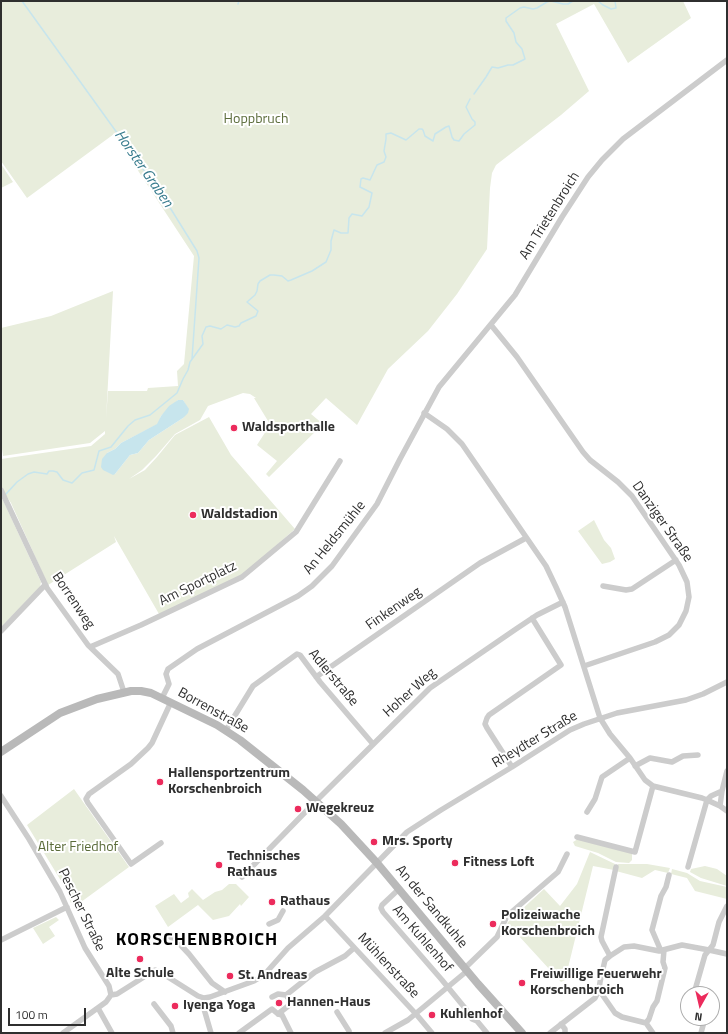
<!DOCTYPE html>
<html>
<head>
<meta charset="utf-8">
<style>
  body { margin:0 }
  #map { position:relative; width:728px; height:1034px; overflow:hidden; background:#fff; font-family:"Titillium Web",sans-serif }
  canvas { display:block }
  .frame { position:absolute; inset:0; border:2px solid #2f2f2f; pointer-events:none }
  .north { position:absolute; left:680px; top:986px; width:40px; height:40px; box-sizing:border-box; background:#fff; border:1px solid #acacac; border-radius:50%; rotate:188deg; font-size:11px; font-weight:700; line-height:16px; text-align:center; color:#2f2f2f }
  .north::after { content:''; display:block; margin:auto; width:14px; height:18px; background:#ec2b5c; clip-path:polygon(50% 0,100% 100%,50% 72%,0 100%) }
  .scale { position:absolute; left:8px; top:1008px; width:78px; height:18px; box-sizing:border-box; border:2px solid #2f2f2f; border-top:0; padding-left:5px; font-size:12px; line-height:14px; white-space:nowrap; color:#2f2f2f; -webkit-text-stroke:3px #fff; paint-order:stroke }
</style>
</head>
<body>
<div id="map">
<canvas width="728" height="1034"></canvas>
<div class="frame"></div>
<div class="north">N</div>
<div class="scale">100 m</div>
</div>
<script>
const c = document.querySelector('canvas').getContext('2d');
c.lineJoin = 'round';
function paint(path, color) { c.fillStyle = color; c.fill(path, 'evenodd'); }
const toPath = rows => new Path2D(rows.map(r => 'M' + r).join(''));
function trace(path, color, width, dash) { c.strokeStyle = color; c.lineWidth = width; c.lineCap = dash ? 'butt' : 'round'; c.setLineDash(dash || []); c.stroke(path); }
function drawText(font, color, halo, rows, align = 'center') {
  c.font = font + ' "Titillium Web",sans-serif'; c.lineWidth = 4; c.setLineDash([]); c.textBaseline = 'middle'; c.strokeStyle = halo; c.fillStyle = color; for (const [text, x, y, turn = 0] of rows) {
    c.save(); c.translate(x, y); c.rotate((+turn || 0) * Math.PI / 180); c.textAlign = isNaN(turn) ? turn : align; if (halo) c.strokeText(text, 0, 0); c.fillText(text, 0, 0); c.restore();
  }
}
paint(toPath([
  [1,1,683,1,691,18,628,63,594,4,556,24,589,91,561,115,496,165,492,173,490,188,487,249,457,294,428,331,388,369,357,425,326,398,311,414,323,424,269,477,266,474,277,461,257,445,266,431,268,425,268,421,254,398,256,398,250,394,243,393,208,406,200,420,175,434,156,456,142,470,129,479,145,470,157,457,175,435,209,417,231,455,295,529,239,578,159,614,114,536,116,542,48,585,11,503,1,488,1,459,91,446,105,434,105,431,90,443,3,456,1,442,1,328,51,316,113,291,106,419,108,391,147,391,148,388,178,386,177,371,184,364,194,256,114,134,27,198,1,161],
  [178,400,183,400,188,409,183,418,149,440,138,453,130,455,115,474,107,453,115,449,121,443,158,424,161,416],
  [1,164,13,182,1,188],
  [1,496,41,582,40,587,1,627],
  [594,520,604,540,611,548,615,559,610,562,602,564,578,531],
  [74,789,129,867,81,902,71,903,66,889,27,825],
  [578,839,632,853,632,860,629,863,616,862,598,853,575,846,573,842],
  [590,852,615,864,614,870,593,866,565,980,561,982,507,923,544,889,560,906,577,884],
  [618,864,647,864,670,868,668,873,655,870,642,878,616,871],
  [705,866,717,869,727,876,727,886,701,878,690,872,691,869],
  [672,869,687,873,700,881,727,887,727,899,695,891,687,878,671,874],
  [229,884,236,884,249,897,241,906,240,904,229,916,213,920,198,905,168,927,155,906,174,894,181,903,189,897,188,893,192,889,203,900,215,892,222,890],
  [56,917,59,920,49,927,55,936,43,944,33,928]
]), '#e8eddc');
paint(toPath([
  [178,400,183,400,189,409,188,413,183,418,149,440,138,453,130,455,115,474,113,475,103,470,101,467,102,459,107,453,115,449,121,443,157,424,161,416,169,406]
]), '#c7e5ed');
trace(toPath([
  [22,1,164,198,197,251,199,258,192,359],
  [551,1,563,4,568,4,573,1],
  [598,1,603,5,611,9,616,8,615,1],
  [238,4,239,1],
  [474,94,486,77,492,67,498,68,508,65,513,65,525,59,522,49,516,42,514,33,506,21,506,18,520,8,524,7,533,9,537,8,547,2,550,1],
  [6,494,17,482,28,474,34,472,47,474,49,471,53,471,57,472,63,480,72,483,82,473,94,470,99,451,111,447,128,426,135,420,150,415,177,393,183,379,188,370,190,362,203,344,202,336,206,327,210,326,221,329,227,325,235,327,239,326,241,323,256,316,258,311,247,302,255,295,257,291,258,284,260,281,270,275,274,275,282,276,288,281,291,280,312,271,326,262,331,250,331,241,334,230,341,233,348,233,349,218,352,214,362,216,369,207,372,193,360,187,361,179,363,178,370,180,377,165,384,162,386,157,384,151,386,139,386,134,391,133,406,140,419,129,422,129,423,130,425,136,433,141,435,134,446,127,449,126,452,137,454,140,459,141,464,134,475,125,475,122,472,119,466,107,470,99]
]), '#c7e5ed', 1.5);
trace(toPath([
  [491,325,517,357,583,452,590,460,618,482,632,496,679,565,687,582,689,597,686,611,679,625,669,635,655,642,584,666],
  [424,413,447,429,462,444,546,566,556,587,565,607,600,718,610,734,630,758,645,780,653,786,702,798,707,800,720,806,722,791,711,796,707,800,688,867],
  [1,490,47,588,88,645,118,674,124,692],
  [603,586,626,590,632,589,676,560],
  [1,631,45,585],
  [90,647,141,625,242,577,296,532,340,461],
  [316,677,480,563,526,538],
  [162,698,169,684,166,674,168,669,197,649,298,596,312,586,332,566,377,504,400,459,439,387,515,295,562,217,588,177,602,160,623,139,727,60],
  [226,730,253,686,297,654,300,655,320,682,373,744],
  [635,766,650,758,672,762,683,756,698,755],
  [512,767,487,728,485,724,487,718,489,715,561,665,532,618],
  [722,791,727,771],
  [1,796,29,839,60,892,85,948,109,986,111,995],
  [720,806,727,811],
  [587,812,595,799,602,777,630,758],
  [577,837,635,852,653,786],
  [161,843,131,864,88,803,86,799,89,794,131,764,148,748,152,743,171,702],
  [242,877,316,801,430,688,516,629,537,615,563,602],
  [399,889,382,905,381,908,383,912,442,980,469,1013,472,1019,477,1021,487,1033],
  [727,906,719,922,713,945,709,950,727,954],
  [325,916,416,1014,432,1033],
  [269,924,278,920,283,911],
  [170,937,175,939,189,954,212,983,225,992],
  [1,940,67,907],
  [661,951,652,930,661,896,666,887,669,875],
  [610,956,602,941,601,937,616,867],
  [465,968,497,937,507,916,558,872,567,854],
  [599,990,615,1013,622,1017,646,1023,653,1033],
  [696,994,695,990,705,955,709,950],
  [111,995,117,994,155,970,160,972,198,996,204,998,210,997,254,981,264,975,288,948,325,916,407,832,441,810,512,767,570,730,584,724,617,713,686,700,703,694,727,682],
  [272,997,278,994,286,995],
  [204,998,204,1009,211,1033],
  [154,1004,171,1026,173,1033],
  [98,1008,112,1033],
  [337,1012,349,1031],
  [278,1014,292,1003,286,995,315,972,345,956,354,948],
  [646,1023,649,1019,653,1007,657,1001,665,968,663,962,664,950],
  [561,1024,565,1029,565,1033],
  [63,1033,106,1002,111,995],
  [239,1033,272,1009,278,1014,282,1015,291,1033],
  [385,1033,408,1020,467,971],
  [550,1033,595,998,599,990,600,982,605,960,610,956,624,947,634,946,659,951,682,945,709,950],
  [701,1033,705,1018]
]), '#ccc', 5.5);
trace(toPath([
  [1,752,60,713,97,699,131,691,141,691,151,693,217,725,240,740,303,790,341,824,377,863,478,984,522,1033]
]), '#b9b9b9', 8);
for (const [x, y, r, color] of [
  [234,428,4,"#ec2b5c"],
  [193,515,4,"#ec2b5c"],
  [160,782,4,"#ec2b5c"],
  [298,809,4,"#ec2b5c"],
  [374,842,4,"#ec2b5c"],
  [455,863,4,"#ec2b5c"],
  [219,865,4,"#ec2b5c"],
  [272,902,4,"#ec2b5c"],
  [493,924,4,"#ec2b5c"],
  [140,959,4,"#ec2b5c"],
  [230,976,4,"#ec2b5c"],
  [522,983,4,"#ec2b5c"],
  [279,1003,4,"#ec2b5c"],
  [175,1006,4,"#ec2b5c"],
  [432,1015,4,"#ec2b5c"]
]) { const dot = new Path2D(); dot.arc(x, y, r, 0, 2 * Math.PI); c.fillStyle = color; c.fill(dot); trace(dot, '#fff', 1.5); }
drawText('14px', '#5b6c3a', '#fff', [
  ["Hoppbruch",256,120],
  ["Alter Friedhof",78,848]
]);
drawText('14px', '#2f2f2f', '#fff', [
  ["Am Trietenbroich",550,216,-58],
  ["Danziger Straße",662,522,55],
  ["An Heldsmühle",335,538,-51],
  ["Am Sportplatz",198,584,-26],
  ["Borrenweg",73,601,56],
  ["Finkenweg",394,609,-35],
  ["Adlerstraße",333,678,50],
  ["Hoher Weg",410,693,-42],
  ["Borrenstraße",213,711,29],
  ["Rheydter Straße",535,740,-31],
  ["An der Sandkuhle",431,907,50],
  ["Pescher Straße",81,910,64],
  ["Am Kuhlenhof",422,939,49],
  ["Mühlenstraße",388,966,47]
]);
drawText('bold 14px', '#2f2f2f', '#fff', [
  ["Waldsporthalle",242,428],
  ["Waldstadion",201,515],
  ["Hallensportzentrum",168,774],
  ["Korschenbroich",168,790],
  ["Wegekreuz",306,809],
  ["Mrs. Sporty",382,842],
  ["Technisches",227,857],
  ["Rathaus",227,873],
  ["Fitness Loft",463,863],
  ["Rathaus",280,902],
  ["Polizeiwache",501,916],
  ["Korschenbroich",501,932],
  ["Alte Schule",140,974,"center"],
  ["Freiwillige Feuerwehr",530,975],
  ["Korschenbroich",530,991],
  ["St. Andreas",238,976],
  ["Hannen-Haus",287,1003],
  ["Iyenga Yoga",183,1006],
  ["Kuhlenhof",440,1015]
], 'left');
drawText('italic 15px', '#377b8d', '#fff', [
  ["Horster Graben",143,169,55]
]);
c.letterSpacing = '1px';
drawText('bold 18px', '#000', '#fff', [
  ["KORSCHENBROICH",197,941]
]);
c.letterSpacing = '0px';
</script>
</body>
</html>
